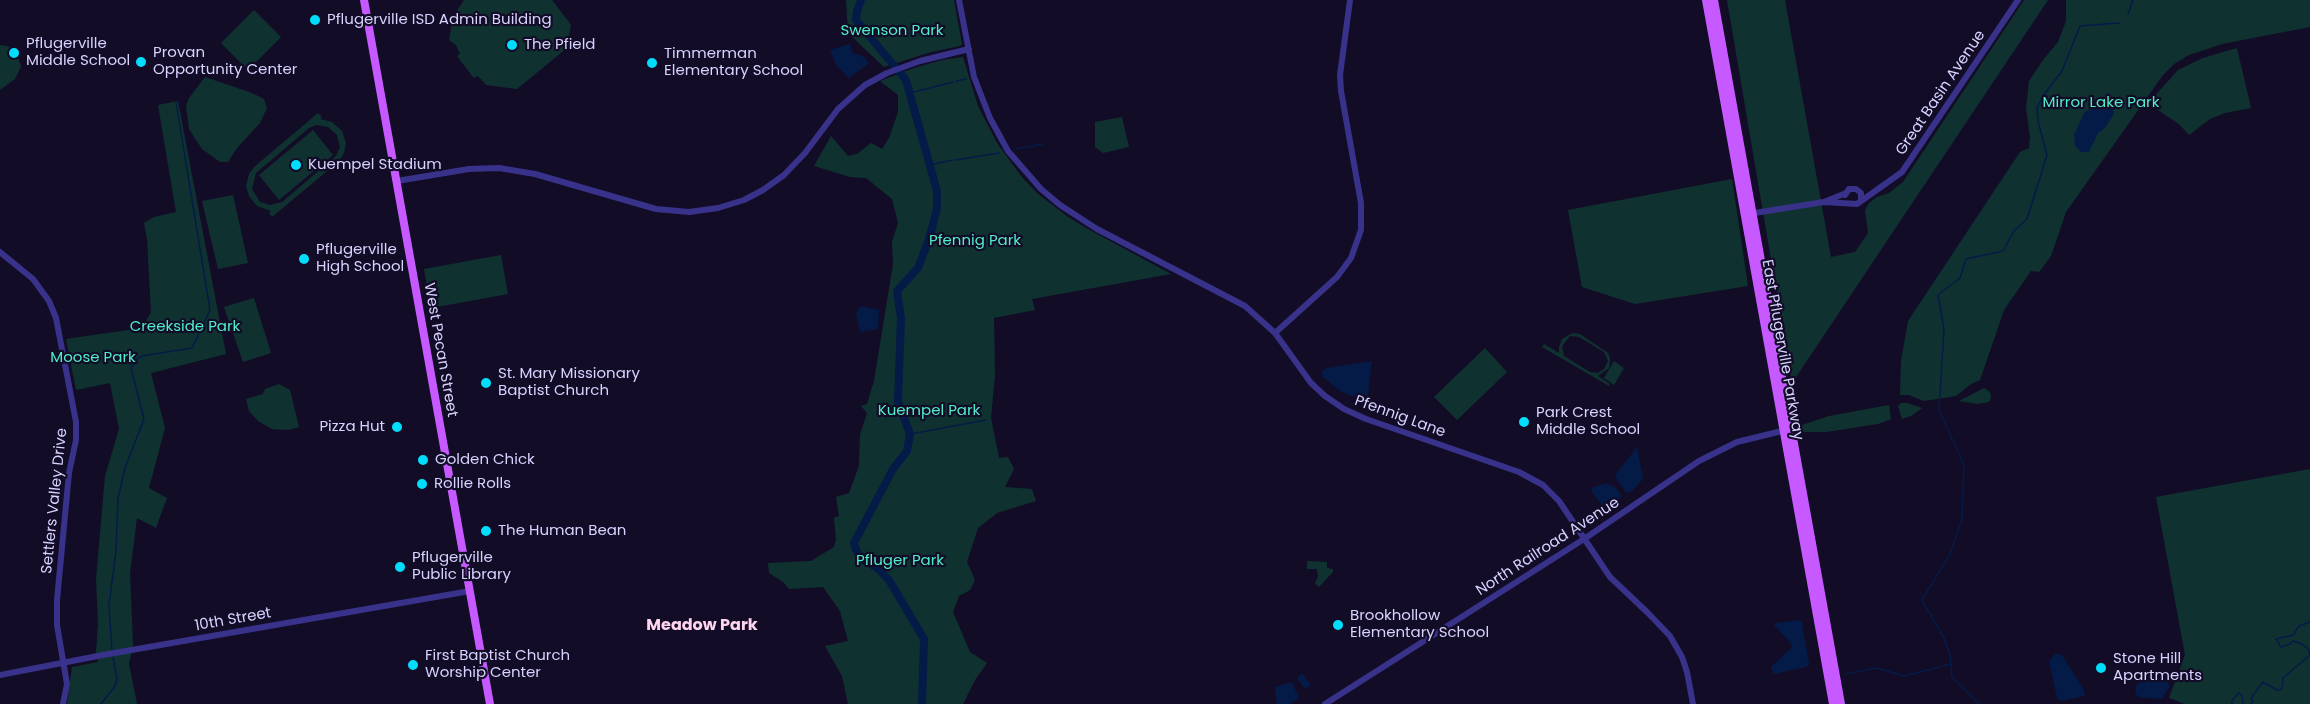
<!DOCTYPE html>
<html>
<head>
<meta charset="utf-8">
<style>
  body { margin:0 }
  canvas { display:block; background:#120c27 }
</style>
</head>
<body>
<canvas width="2310" height="704"></canvas>
<script>
const c = document.querySelector('canvas').getContext('2d');
c.lineJoin = 'round';
function paint(path, color) { c.fillStyle = color; c.fill(path, 'evenodd'); }
const toPath = rows => new Path2D(rows.map(r => 'M' + r).join(''));
function trace(path, color, width, dash) { c.strokeStyle = color; c.lineWidth = width; c.lineCap = dash ? 'butt' : 'round'; c.setLineDash(dash || []); c.stroke(path); }
function drawText(font, color, halo, rows, align = 'center') {
  c.font = font + ' Poppins,sans-serif'; c.lineWidth = 4.5; c.setLineDash([]); c.textBaseline = 'middle'; c.strokeStyle = halo; c.fillStyle = color; for (const [text, x, y, turn = 0] of rows) {
    c.save(); c.translate(x, y); c.rotate((+turn || 0) * Math.PI / 180); c.textAlign = isNaN(turn) ? turn : align; if (halo) c.strokeText(text, 0, 0); c.fillText(text, 0, 0); c.restore();
  }
}
paint(toPath([
  [464,0,552,0,571,25,567,48,517,89,486,85,481,79,477,76,474,78,469,72,457,56,460,54,456,45,449,40,453,17],
  [846,0,954,0,962,44,960,46,931,52,884,67,848,33],
  [1727,0,1785,0,1831,257,1855,252,1868,233,1865,210,1869,203,1877,197,1889,193,1903,182,2024,0,2048,0,1792,383],
  [2066,0,2310,0,2310,27,2222,44,2189,55,2174,64,2163,75,2066,212,2051,256,2039,272,2031,271,2004,310,1980,380,1971,384,1956,396,1924,401,1909,395,1900,395,1901,361,1908,321,2020,152,2029,148,2030,137,2026,108,2029,81,2043,60,2058,42,2066,21],
  [254,10,281,37,248,70,221,43],
  [0,45,7,46,15,50,21,66,15,79,0,90],
  [2237,48,2251,108,2225,113,2210,119,2189,135,2179,124,2150,105,2152,99,2178,70,2203,58],
  [963,57,978,106,997,143,1021,176,1037,193,1068,217,1088,229,1171,274,1032,299,1035,310,994,318,995,375,991,418,999,458,1008,457,1014,469,1005,487,1032,489,1036,501,997,513,978,528,967,562,975,580,970,590,959,596,953,612,970,652,987,663,975,680,963,704,848,704,842,676,825,646,848,641,840,611,823,587,789,589,783,582,769,573,768,563,811,561,834,547,836,540,834,518,839,516,836,497,849,493,859,466,860,435,867,413,861,406,867,404,874,381,893,264,892,242,898,223,892,199,866,178,850,177,814,166,831,136,848,156,857,154,871,143,882,149,889,138,898,112,898,95,880,81,911,69,942,60],
  [205,77,252,93,264,99,267,108,260,123,237,148,228,162,220,162,202,149,189,129,186,106,189,98],
  [178,101,226,354,151,373,165,428,149,488,167,498,156,528,137,518,130,573,133,645,129,664,137,704,67,704,72,667,98,662,96,652,98,624,96,579,105,476,119,429,110,383,76,390,66,339,142,328,151,312,147,239,144,223,154,217,176,212,158,105],
  [318,113,322,117,320,119,332,122,342,131,346,143,344,153,338,162,272,217,269,213,271,211,257,206,249,196,246,186,249,174,254,167],
  [316,125,328,127,337,135,340,147,336,156,282,202,270,205,260,202,252,189,256,173,309,128],
  [1122,117,1129,147,1103,153,1095,147,1095,122],
  [313,130,333,155,279,200,259,175],
  [1732,179,1748,286,1635,304,1582,287,1568,210],
  [233,195,248,263,218,269,202,201],
  [501,255,508,294,431,308,424,269],
  [254,298,271,353,243,362,224,307],
  [1573,333,1580,334,1608,353,1610,358,1609,368,1598,376,1610,384,1609,386,1542,347,1544,344,1559,353,1559,347,1562,339],
  [1570,336,1579,337,1604,352,1608,361,1604,369,1598,373,1590,372,1564,356,1562,346],
  [1485,348,1507,372,1457,420,1434,397],
  [1614,361,1624,368,1614,385,1604,378],
  [279,384,290,390,299,427,288,430,272,429,258,421,249,411,246,399,263,394,265,389],
  [1984,388,1990,392,1991,398,1989,402,1977,404,1959,401],
  [1901,403,1907,403,1922,408,1911,416,1902,419,1898,406],
  [1889,405,1891,419,1878,424,1826,432,1801,432,1797,430,1799,426,1829,416],
  [2310,469,2310,704,2185,704,2169,698,2185,655,2156,497],
  [1307,561,1327,562,1327,568,1333,569,1333,572,1319,587,1315,584,1318,576,1317,569,1307,569]
]), '#0f3231');
paint(toPath([
  [850,44,853,53,864,57,869,63,849,78,836,65,830,50],
  [2097,104,2113,107,2114,114,2105,128,2098,133,2089,152,2081,152,2075,146,2074,135,2084,113],
  [860,306,879,310,878,329,860,332,856,313],
  [1372,361,1367,402,1340,391,1322,376,1322,371,1327,368],
  [1637,447,1643,479,1631,492,1626,492,1615,477,1616,474],
  [1606,483,1616,488,1621,495,1620,499,1605,509,1591,491,1593,487],
  [1799,620,1802,623,1809,664,1806,667,1774,674,1771,667,1792,647,1791,643,1774,625,1776,623],
  [2055,654,2062,655,2084,690,2085,696,2060,701,2057,698,2049,661],
  [1302,673,1311,685,1305,689,1297,678],
  [2147,675,2168,681,2169,687,2162,699,2139,697,2136,694,2135,687],
  [1292,682,1299,698,1290,704,1277,704,1275,687]
]), '#041b48');
trace(toPath([
  [2128,14,2133,0],
  [982,74,984,74],
  [956,81,966,79],
  [910,93,953,82],
  [1016,149,1043,144],
  [956,160,999,153],
  [929,165,953,160],
  [910,434,986,420],
  [112,652,109,605,116,551,118,498,125,468,144,419,131,368,137,359,142,356,192,348,210,310,176,102],
  [1846,674,1876,668,1905,676,1950,664],
  [101,704,115,686,117,679,113,657],
  [1979,704,1952,677,1950,655,1944,638,1922,600,1950,554,1962,520,1964,465,1939,410,1944,329,1938,295,1960,278,1966,259,2003,251,2014,231,2027,219,2047,155,2038,121,2037,108,2043,96,2062,71,2080,26,2119,23],
  [2232,704,2232,700,2239,693,2242,695,2243,704],
  [2250,704,2253,702,2251,698,2263,682,2277,690,2282,689,2283,678,2310,655,2308,649,2302,644,2293,641,2290,644,2281,647,2276,639,2293,635,2299,626,2310,622]
]), '#041b48', 1.5);
trace(toPath([
  [861,0,857,11,856,20,906,80,937,191,937,209,929,239,918,268,897,291,901,318,898,402,910,434,907,451,893,469,854,543,856,550,863,560,876,567,889,580,924,639,922,704]
]), '#041b48', 8);
trace(toPath([
  [959,0,974,77,990,118,1008,151,1041,189,1060,205,1097,229,1245,306,1275,333,1311,383,1325,396,1344,409,1366,419,1519,472,1543,485,1559,501,1610,577,1648,613,1670,636,1682,657,1687,672,1693,704],
  [397,181,469,169,499,168,535,174,656,209,689,212,718,208,744,200,763,190,784,175,805,153,838,109,865,85,887,73,920,61,969,49],
  [1845,195,1849,189,1856,189,1861,193,1861,200],
  [1824,202,1857,204,1902,172,2018,0],
  [1748,214,1824,202,1846,193],
  [0,252,33,279,49,301,56,318,76,422,76,440,69,473,57,600,57,625,67,684,63,704],
  [1275,333,1337,277,1351,258,1361,230,1361,203,1341,91,1340,75,1350,0],
  [0,675,103,655,470,591],
  [1325,704,1584,539,1699,461,1737,442,1786,430]
]), '#38328b', 6);
trace(toPath([
  [364,0,490,704],
  [1706,0,1833,704],
  [1714,0,1841,704]
]), '#c659ff', 8);
for (const [x, y, r, color] of [
  [315,20,6,"#00ddfd"],
  [512,45,6,"#00ddfd"],
  [14,53,6,"#00ddfd"],
  [141,62,6,"#00ddfd"],
  [652,63,6,"#00ddfd"],
  [296,165,6,"#00ddfd"],
  [304,259,6,"#00ddfd"],
  [486,383,6,"#00ddfd"],
  [1524,422,6,"#00ddfd"],
  [397,427,6,"#00ddfd"],
  [423,460,6,"#00ddfd"],
  [422,484,6,"#00ddfd"],
  [486,531,6,"#00ddfd"],
  [400,567,6,"#00ddfd"],
  [1338,625,6,"#00ddfd"],
  [413,665,6,"#00ddfd"],
  [2101,668,6,"#00ddfd"]
]) { const dot = new Path2D(); dot.arc(x, y, r, 0, 2 * Math.PI); c.fillStyle = color; c.fill(dot); trace(dot, '#120c27', 2); }
drawText('15px', '#d8d2ff', '#120c27', [
  ["Pflugerville ISD Admin Building",327,20],
  ["Pflugerville",26,44],
  ["Middle School",26,61],
  ["The Pfield",524,45],
  ["Provan",153,53],
  ["Opportunity Center",153,70],
  ["Timmerman",664,54],
  ["Elementary School",664,71],
  ["Kuempel Stadium",308,165],
  ["Pflugerville",316,250],
  ["High School",316,267],
  ["St. Mary Missionary",498,374],
  ["Baptist Church",498,391],
  ["Park Crest",1536,413],
  ["Middle School",1536,430],
  ["Pizza Hut",385,427,"right"],
  ["Golden Chick",435,460],
  ["Rollie Rolls",434,484],
  ["The Human Bean",498,531],
  ["Pflugerville",412,558],
  ["Public Library",412,575],
  ["Brookhollow",1350,616],
  ["Elementary School",1350,633],
  ["First Baptist Church",425,656],
  ["Worship Center",425,673],
  ["Stone Hill",2113,659],
  ["Apartments",2113,676]
], 'left');
drawText('15px', '#51edca', '#120c27', [
  ["Swenson Park",892,31],
  ["Mirror Lake Park",2101,103],
  ["Pfennig Park",975,241],
  ["Creekside Park",185,327],
  ["Moose Park",93,358],
  ["Kuempel Park",929,411],
  ["Pfluger Park",900,561]
]);
drawText('15px', '#d8d2ff', '#120c27', [
  ["Great Basin Avenue",1941,93,-56],
  ["West Pecan Street",440,350,80],
  ["East Pflugerville Parkway",1782,350,80],
  ["Pfennig Lane",1400,417,20],
  ["Settlers Valley Drive",55,501,-84],
  ["North Railroad Avenue",1548,547,-33],
  ["10th Street",233,620,-10]
]);
drawText('bold 16px', '#ffd4ee', '#120c27', [
  ["Meadow Park",702,626]
]);
</script>
</body>
</html>
